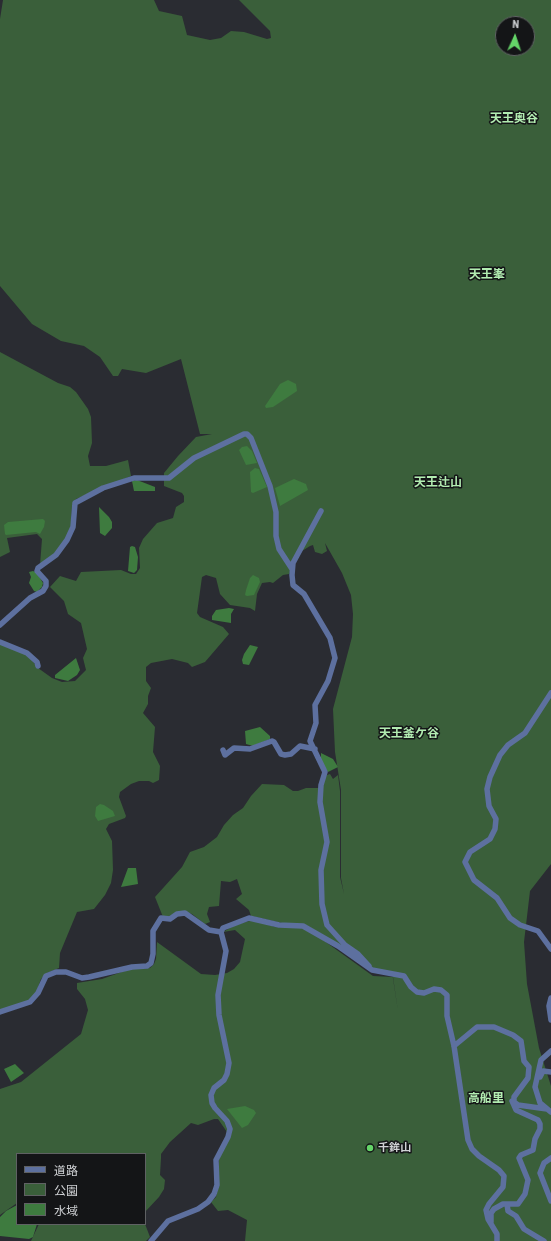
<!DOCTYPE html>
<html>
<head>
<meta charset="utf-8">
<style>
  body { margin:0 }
  #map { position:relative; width:551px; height:1241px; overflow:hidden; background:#2a2c32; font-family:"Roboto Condensed","Noto Sans JP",sans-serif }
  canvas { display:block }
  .legend { position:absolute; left:16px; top:1153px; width:130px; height:72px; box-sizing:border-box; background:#141517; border:1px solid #5f6163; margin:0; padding:5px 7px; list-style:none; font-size:12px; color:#d0d2d5 }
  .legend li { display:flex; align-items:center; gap:8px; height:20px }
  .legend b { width:20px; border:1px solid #5f6163 }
  .north { position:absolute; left:495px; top:16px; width:40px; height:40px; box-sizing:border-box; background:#141517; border:1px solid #5f6163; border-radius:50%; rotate:3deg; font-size:11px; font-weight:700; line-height:16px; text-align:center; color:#d0d2d5 }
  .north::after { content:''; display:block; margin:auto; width:14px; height:18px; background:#64d468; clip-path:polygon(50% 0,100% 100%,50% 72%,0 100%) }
</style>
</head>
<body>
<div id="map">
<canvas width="551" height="1241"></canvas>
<ul class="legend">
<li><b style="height:5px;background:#5d709f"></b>道路</li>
<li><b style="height:11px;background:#3a5f3a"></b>公園</li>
<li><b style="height:11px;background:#3e7b3f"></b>水域</li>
</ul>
<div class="north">N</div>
</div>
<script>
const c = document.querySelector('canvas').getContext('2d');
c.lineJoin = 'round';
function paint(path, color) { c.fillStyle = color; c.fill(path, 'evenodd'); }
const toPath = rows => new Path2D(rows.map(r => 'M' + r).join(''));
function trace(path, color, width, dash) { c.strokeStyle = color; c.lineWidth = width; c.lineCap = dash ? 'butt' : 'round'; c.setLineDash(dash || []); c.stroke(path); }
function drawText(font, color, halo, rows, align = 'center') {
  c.font = font + ' "Roboto Condensed","Noto Sans JP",sans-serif'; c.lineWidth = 3; c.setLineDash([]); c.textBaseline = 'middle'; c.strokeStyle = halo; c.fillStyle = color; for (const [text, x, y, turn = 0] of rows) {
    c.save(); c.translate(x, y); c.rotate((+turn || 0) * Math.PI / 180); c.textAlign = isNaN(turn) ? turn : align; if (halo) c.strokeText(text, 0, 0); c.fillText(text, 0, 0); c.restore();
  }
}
paint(toPath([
  [3,0,154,0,159,11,182,16,187,35,210,40,221,38,231,31,244,32,267,39,271,38,270,31,239,0,551,0,551,864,530,891,524,942,527,984,539,1048,551,1086,551,1241,245,1241,247,1220,228,1210,218,1211,211,1202,216,1197,218,1188,219,1160,227,1132,218,1119,214,1119,198,1125,191,1123,170,1142,161,1154,161,1158,160,1175,165,1180,164,1189,159,1197,145,1212,145,1154,17,1154,17,1203,0,1215,0,1089,21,1082,81,1034,88,1010,85,999,77,989,77,983,102,979,130,969,150,968,154,964,156,959,157,942,201,974,215,975,227,973,234,969,240,962,245,939,235,930,223,932,235,925,253,920,275,927,302,928,316,935,373,976,393,977,398,1011,392,972,373,969,308,926,282,923,251,916,249,910,236,899,242,894,237,879,230,882,221,881,219,906,209,907,207,914,210,922,205,924,192,914,184,911,172,917,163,917,155,897,182,867,190,852,204,847,217,837,224,825,233,815,243,808,251,796,262,784,284,785,293,791,298,791,306,788,318,788,327,775,330,774,333,779,338,775,340,791,340,877,344,894,341,878,341,790,335,752,333,709,352,637,353,614,351,595,342,573,325,543,327,551,322,554,315,552,313,545,310,546,302,551,289,574,283,575,273,583,270,582,262,583,257,594,255,611,250,608,230,605,220,594,216,578,206,575,202,577,197,613,200,617,223,627,229,634,205,662,192,667,188,663,172,659,151,663,146,667,146,681,151,688,148,696,148,704,143,713,155,727,153,752,160,766,159,780,153,783,149,781,139,781,131,784,120,792,119,797,126,816,125,818,109,824,106,829,112,841,113,870,111,883,105,895,94,909,77,912,60,953,59,968,47,973,41,979,36,993,29,1001,0,1010,0,643,26,653,38,668,52,678,62,682,75,681,86,670,83,658,87,649,81,623,68,614,64,601,50,587,60,576,76,581,81,572,121,570,131,574,136,574,140,568,139,548,143,539,157,523,173,518,176,507,184,502,184,496,182,493,164,486,164,473,178,456,196,437,212,434,200,434,181,359,146,373,122,369,118,376,113,376,100,357,84,346,61,341,32,324,0,286,0,19],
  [503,24,527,24,527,48,503,48],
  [0,352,58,383,70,387,76,392,88,409,91,417,92,443,88,456,90,466,106,466,128,460,131,476,76,499,72,506,71,526,66,539,54,554,40,565,42,539,37,534,7,538,10,552,0,557],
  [39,1224,145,1224,150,1237,146,1241,31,1241]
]), '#3a5f3a');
paint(toPath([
  [288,380,296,384,297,391,273,407,266,408,265,406,280,384],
  [247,446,252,451,257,463,246,465,239,450,242,447],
  [255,468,259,469,267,487,253,493,251,492,250,472],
  [294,479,306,484,308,490,280,506,275,488],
  [137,480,155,487,155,491,134,491,132,481],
  [99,507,109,517,112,522,112,528,105,536,100,533],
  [43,519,45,521,44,527,40,534,36,532,6,535,5,534,4,525,8,522],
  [132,546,135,547,138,557,137,570,134,573,128,571,130,547],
  [33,571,37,573,43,583,42,587,37,592,34,591,29,583,31,577,29,572],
  [253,575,259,578,260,582,254,595,247,596,245,595,246,590,250,578],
  [229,608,234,609,231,614,231,623,212,620,212,616,216,610],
  [250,645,258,647,249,665,243,664,242,660,244,654],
  [76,658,80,670,77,675,68,681,55,678,55,675],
  [260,727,270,736,270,739,253,746,246,744,245,731],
  [321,753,333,759,338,767,328,772,321,762],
  [100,804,104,805,113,811,115,816,98,821,95,816,96,807],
  [128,868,136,868,138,884,121,887],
  [15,1064,24,1073,11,1082,4,1069],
  [245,1106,254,1110,256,1113,248,1125,242,1128,227,1109],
  [17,1205,17,1224,37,1224,33,1237,29,1239,0,1236,0,1217,6,1211]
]), '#3e7b3f');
trace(toPath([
  [321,511,293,563,292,575,293,585,304,594,330,638,335,658,328,681,315,705,316,723,310,741,325,772,321,785,320,802,327,842,321,870,322,904,327,925,345,945,358,954,369,966],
  [0,625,30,598,43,591,46,586,46,581,37,571,38,568,56,555,67,540,73,527,75,503,103,488,134,478,169,478,194,458,244,434,247,434,251,438,270,486,276,512,276,536,279,549,292,569],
  [0,642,27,653,37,662,38,666],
  [551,693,525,733,508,745,500,755,490,777,487,789,489,806,496,819,495,829,490,839,470,852,465,862,474,880,497,898,510,918,520,925,538,931,551,949],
  [223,750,225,755,234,748,250,749,272,741,274,742,281,754,285,755,291,754,300,746,315,749],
  [551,998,549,1006,551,1020],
  [0,1012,30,1002,38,993,46,976,56,972,66,972,82,978,89,977,132,967,147,966,151,963,153,954,153,931,161,918,170,919,177,914,185,913,209,930,221,932],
  [454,1046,477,1027,494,1027,513,1035,521,1041,524,1061,529,1067,528,1078,514,1097,514,1102,518,1105,547,1109],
  [551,1051,541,1060,535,1087,540,1103,551,1112],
  [538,1076,540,1077,543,1071,551,1072],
  [551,1158,544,1163,540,1173,551,1201],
  [507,1204,508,1211,516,1216,524,1229,544,1241],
  [491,1222,491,1213,494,1209,503,1204,518,1204,525,1194,528,1180,519,1158,521,1155,533,1150,535,1139,540,1129,540,1124,538,1120,516,1110,512,1101],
  [151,1241,168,1221,198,1209,208,1202,214,1194,217,1185,216,1160,228,1137,230,1129,227,1121,215,1108,212,1103,211,1095,214,1088,224,1080,227,1074,229,1063,219,1015,218,995,226,951,221,932,223,928,249,918,279,925,303,926,338,946,372,970,404,976,411,987,417,992,424,993,434,989,441,990,447,995,447,1016,454,1046,468,1140,472,1149,479,1156,499,1170,504,1176,503,1187,489,1204,486,1210,488,1219,497,1234,497,1241]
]), '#5d709f', 5.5);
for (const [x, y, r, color] of [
  [370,1148,4,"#64d468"]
]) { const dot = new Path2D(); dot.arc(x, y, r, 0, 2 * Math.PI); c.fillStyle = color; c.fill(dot); trace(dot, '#141517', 1.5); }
drawText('bold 11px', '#d0d2d5', '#141517', [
  ["千鉾山",378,1148]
], 'left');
drawText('bold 12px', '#b2ecb1', '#141517', [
  ["天王奥谷",514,119],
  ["天王峯",487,275],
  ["天王辻山",438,483],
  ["天王釜ケ谷",409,734],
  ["高船里",486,1099]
]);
</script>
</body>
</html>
